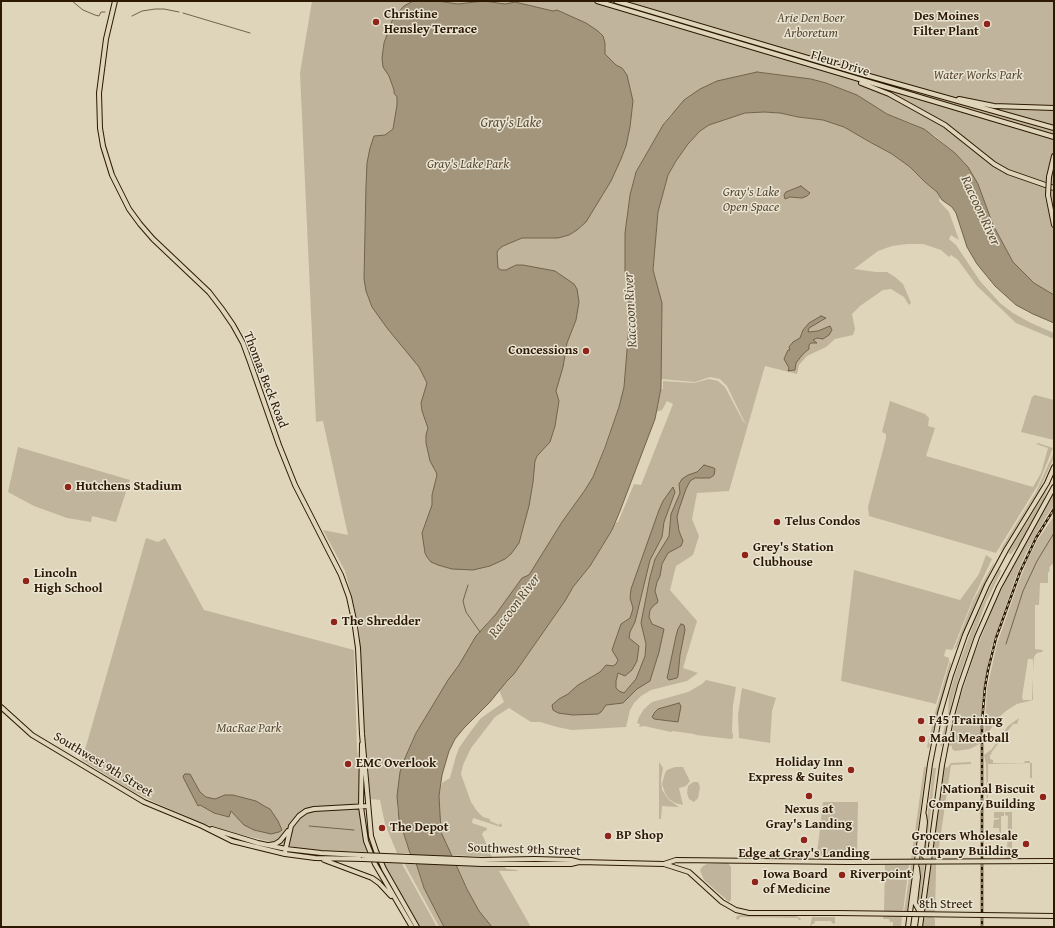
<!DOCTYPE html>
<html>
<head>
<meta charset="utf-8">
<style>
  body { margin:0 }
  #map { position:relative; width:1055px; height:928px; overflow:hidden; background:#ded5bb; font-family:"Gentium Book Plus",serif }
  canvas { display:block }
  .frame { position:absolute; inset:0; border:2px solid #2d1903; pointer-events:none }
</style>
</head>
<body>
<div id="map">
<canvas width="1055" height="928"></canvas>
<div class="frame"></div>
</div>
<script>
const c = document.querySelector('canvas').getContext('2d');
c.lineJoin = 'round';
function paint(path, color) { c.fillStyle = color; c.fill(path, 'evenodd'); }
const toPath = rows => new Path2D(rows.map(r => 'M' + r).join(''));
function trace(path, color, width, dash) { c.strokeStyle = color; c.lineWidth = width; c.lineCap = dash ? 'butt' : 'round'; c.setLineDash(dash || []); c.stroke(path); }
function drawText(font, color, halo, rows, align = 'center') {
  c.font = font + ' "Gentium Book Plus",serif'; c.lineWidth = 3; c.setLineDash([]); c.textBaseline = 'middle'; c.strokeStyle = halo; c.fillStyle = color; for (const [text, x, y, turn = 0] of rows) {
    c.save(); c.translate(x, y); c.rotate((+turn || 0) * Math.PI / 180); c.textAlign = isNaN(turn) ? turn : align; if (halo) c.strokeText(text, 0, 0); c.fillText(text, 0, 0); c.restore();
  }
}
paint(toPath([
  [312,1,589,1,762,52,765,43,623,1,1054,1,1054,295,1034,283,1013,262,993,225,978,184,960,158,935,136,911,123,887,114,857,95,826,83,811,79,757,72,671,114,663,125,636,172,630,195,625,233,625,271,629,302,628,352,623,396,619,407,593,477,585,490,529,576,522,578,496,614,487,623,455,674,416,733,405,758,397,807,401,826,410,853,397,853,385,824,380,800,370,799,368,764,365,739,359,628,353,601,345,571,323,530,348,535,323,421,316,422,300,73],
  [764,112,780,113,798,117,823,120,844,127,868,141,892,154,910,167,925,182,937,192,940,197,939,201,949,212,959,240,951,235,949,239,956,245,980,281,1000,303,1013,313,1031,323,1054,333,1054,339,1016,323,977,286,958,260,951,255,949,257,941,250,923,244,907,244,892,246,878,251,854,269,876,272,887,272,895,277,903,284,911,303,909,305,904,297,891,289,883,290,860,306,852,314,855,329,853,335,835,339,826,347,807,356,799,365,797,374,765,366,748,425,729,491,697,493,692,519,699,536,693,555,676,566,670,590,697,621,683,668,698,673,687,681,651,690,641,696,634,703,630,710,626,727,572,730,557,727,540,722,531,722,509,708,495,717,471,748,463,765,461,774,471,802,477,811,483,817,490,819,490,821,499,825,501,823,502,826,501,827,473,818,472,823,487,828,486,831,484,831,482,834,492,857,451,855,441,832,439,820,439,796,442,783,450,778,456,756,459,748,468,735,481,718,504,702,499,690,514,674,565,601,573,587,590,566,612,530,616,522,618,522,634,484,641,485,673,404,667,401,662,410,656,412,661,389,663,389,663,381,694,383,709,379,718,381,725,387,743,421,748,425,744,421,727,386,720,379,710,377,695,382,661,379,662,303,653,270,658,212,668,175,676,161,688,144,700,131,709,125,745,113],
  [1035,395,1054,400,1054,440,1021,432,1032,397],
  [890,401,925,414,929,418,928,426,935,428,926,456,1033,487,1041,473,1048,448,1036,444,1038,443,1053,448,1038,485,996,553,869,516,868,507,886,438,886,434,882,432],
  [18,447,130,480,116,522,92,516,91,522,67,518,34,506,8,492],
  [1053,454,1053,460,1039,490,1004,547,999,552,1036,492],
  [1048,488,1042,503,1020,543,1011,554,1008,553],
  [1054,494,1054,505,1046,517,1026,553,1015,579,991,649,983,694,981,743,970,749,955,751,952,749,952,746,948,745,950,740,960,698,974,655,993,608,1006,580],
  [1054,516,1054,566,1052,564,1049,568,1050,570,1048,573,1048,583,1040,583,1039,605,1035,605,1035,649,1043,650,1042,652,1037,653,1034,657,1033,673,1033,659,1028,659,1022,697,1023,700,1032,700,1033,676,1033,700,1017,704,1006,711,997,719,984,740,987,689,997,644,1018,584,1028,559,1037,541],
  [146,538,158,542,165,538,204,610,354,650,357,750,359,763,360,812,362,833,368,852,313,850,294,847,242,835,205,824,156,803,127,788,82,760],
  [986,555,992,559,973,599,953,649,952,650,946,649,944,656,949,658,949,661,936,704,841,681,854,570,960,600,979,574],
  [994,562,993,566,976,602,957,647,954,650,973,601],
  [999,569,1001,570,1000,574,986,602,963,666,953,697,942,746,940,746,948,713,949,695,956,672,976,618],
  [950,661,951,664,939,707,929,748,927,747,935,713],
  [706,680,736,687,733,705,732,732,733,734,733,738,731,739,696,735,694,734,673,731,671,732,644,726,639,727,640,724,637,723,639,717,644,709,652,702,688,692,702,684],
  [742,688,776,698,772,711,770,743,739,738,738,715],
  [1019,718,1017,724,1013,724,991,753,992,754,990,755,990,759,993,760,993,763,1024,763,1025,761,1030,761,1030,763,1032,763,1032,778,1030,778,1030,763,988,764,988,807,994,808,987,808,986,764,984,755,992,749,1008,726],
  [659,762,663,768,661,780,662,790,669,800,679,807,662,806,661,819,659,819],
  [971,762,971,764,951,765,937,860,934,860,932,856,945,767,947,768,951,763],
  [675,767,683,767,690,781,686,786,679,788,683,805,675,803,669,799,665,793,662,784,665,773,667,770],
  [924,767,926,767,916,843,913,860,911,860],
  [933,768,936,768,926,851,924,851,924,847],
  [693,782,698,782,700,787,698,798,694,802,689,799,687,793,688,786],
  [823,802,858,802,857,857,821,856,817,854],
  [994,812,1004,812,1004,816,1001,816,1001,840,996,840,995,838,999,838,1000,836,999,828,993,828,994,820,999,819,999,818,994,818],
  [1005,812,1012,812,1012,858,1004,858,1007,857,1008,816,1005,815],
  [921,856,925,860,920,904,917,903],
  [383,862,401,862,437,927,420,927],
  [404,863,416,863,424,888,444,927,439,927],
  [728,863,731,867,731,900,729,902,704,880,700,870,703,866,707,864],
  [933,864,936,864,936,870,935,912,927,912,925,909,931,867],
  [456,865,503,866,507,869,517,870,518,871,499,871,531,927,492,927,479,911,472,898],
  [885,865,909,865,903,912,884,912],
  [911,865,913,865,907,912,904,912],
  [739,915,796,916,800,918,801,920,799,920,798,918,740,917,739,919,737,920,736,917],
  [884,916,902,916,901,927,893,927,893,922,890,922,889,919,883,919],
  [812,917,835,917,835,924,832,923,831,921,815,921,814,924,812,924,811,927,810,927],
  [927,917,933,917,935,919,935,927,923,927,924,919]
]), '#c0b59c');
const water = toPath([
  [413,1,437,1,458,4,484,1,505,4,515,2,553,11,557,10,586,23,598,31,603,36,605,43,605,54,616,65,622,68,627,75,633,101,630,127,626,146,621,159,611,181,586,222,577,230,569,235,558,238,522,238,503,246,498,250,497,253,498,268,501,270,506,270,516,265,523,265,555,271,574,284,577,289,579,302,576,320,567,343,563,367,556,391,559,401,555,426,550,442,537,456,535,461,533,482,529,506,519,543,511,554,505,559,490,566,473,570,452,569,438,565,431,562,427,557,425,553,422,533,432,505,432,495,437,475,436,472,430,461,426,443,426,435,428,428,422,411,421,403,427,383,419,367,387,328,372,307,366,291,364,279,366,186,367,163,370,148,374,136,385,135,393,129,397,105,397,97,394,93,394,90,389,76,383,67,382,58,384,43,393,18,404,6,413,1],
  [757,72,811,79,826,83,857,95,887,114,924,129,955,153,968,167,978,184,993,225,1013,262,1034,283,1054,295,1054,323,1033,314,1016,305,995,286,977,264,967,247,956,213,952,207,942,200,937,192,925,182,910,167,892,154,868,141,844,127,823,120,798,117,780,113,764,112,745,113,709,125,700,131,688,144,676,161,668,175,658,212,653,270,662,303,661,388,655,419,620,511,612,530,590,566,573,587,565,601,514,674,507,681,490,702,464,728,455,739,449,751,442,775,439,796,441,832,467,889,479,911,492,927,444,927,424,888,416,863,410,853,399,819,397,796,400,772,405,758,416,733,448,680,459,665,476,636,496,614,522,578,529,575,562,522,585,490,593,477,605,447,619,407,624,387,629,326,629,302,625,271,625,233,630,195,636,172,663,125,684,100,700,89,717,81,757,72],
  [801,186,810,193,807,196,802,198,790,197,785,199,784,195,786,192,801,186],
  [821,316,826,318,809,328,808,332,818,331,830,326,832,330,829,335,823,339,817,338,813,340,817,343,811,343,809,345,809,349,803,354,796,363,795,370,788,371,789,368,784,359,788,350,790,350,789,347,793,342,800,338,803,330,809,323,821,316],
  [704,465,714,468,715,469,714,475,710,478,695,478,690,481,686,489,679,509,677,517,679,531,683,541,681,546,668,553,662,564,660,576,657,582,655,591,658,601,657,603,654,605,650,610,649,617,652,624,664,629,659,652,650,681,637,689,623,703,606,705,601,712,598,714,573,715,558,713,553,710,552,705,559,699,568,694,578,685,600,672,606,665,613,666,616,664,618,660,612,650,621,624,630,618,632,612,633,608,630,598,631,589,659,510,663,501,673,487,675,492,664,522,662,537,650,560,635,622,630,632,629,638,639,646,637,661,632,670,625,676,618,673,616,681,616,688,619,691,624,693,636,679,645,656,646,644,641,623,650,577,655,559,669,536,671,514,680,493,679,484,682,479,688,475,697,472,704,465],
  [681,624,684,625,685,630,680,655,678,676,677,678,669,680,667,678,668,674,676,636,678,629,681,624],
  [679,703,681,706,678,722,654,719,652,717,655,712,658,709,679,703],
  [185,774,190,774,200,792,206,797,215,799,225,795,233,795,256,801,266,807,270,809,278,821,282,830,279,832,271,834,254,830,244,825,231,811,229,817,214,813,200,805,198,806,184,779,183,776,185,774]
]);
paint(water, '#a2957c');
trace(water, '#73634c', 1);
trace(toPath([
  [72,1,83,10,95,15,99,16,101,12,105,12],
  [183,13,250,33],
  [132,16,142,11,155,9,164,9,179,12],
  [468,585,463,601,464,605,466,612,480,632],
  [1006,644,1023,591,1037,561,1054,533],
  [309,826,354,830]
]), '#73634c', 1);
const major = toPath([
  [115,1,106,39,99,93,100,128,103,146,112,175,129,209,140,224,153,239,209,292,222,309,233,325,243,343,250,362,279,445,295,485,341,575,349,597,354,620,358,648,362,734,371,836,376,851,384,869,417,927],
  [597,1,1054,137],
  [616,1,855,72,1054,128],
  [861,83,889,94,945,125,994,164,1008,172,1054,188],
  [959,99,994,106,1054,108],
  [1049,177,1054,156],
  [1048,195,1054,225],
  [1,707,32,735,144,802,202,826,232,841,285,854,315,858,363,859],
  [362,744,361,807,366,841,375,864,412,927],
  [924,815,925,822,922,851,924,856,928,860],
  [212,829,258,843,286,849,321,853,361,855],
  [269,845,275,844,280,841,288,831],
  [285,852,291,826,299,816,306,811,314,809,368,806],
  [535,859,571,860,579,862,664,864,676,860,848,862],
  [324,860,372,878,379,883,391,896],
  [1048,861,1054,861],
  [537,864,571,864,579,862],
  [664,864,689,872,722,902,736,910,749,913,838,913],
  [917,868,918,877,915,903,921,914],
  [908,927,930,764,940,713,951,675,965,635,987,585,1006,550,1047,483,1054,467],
  [920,927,942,765,951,719,960,686,977,637,999,587,1054,487]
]);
trace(major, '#2d1903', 6);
trace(major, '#ded5bb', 4);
const rail = toPath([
  [982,927,982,722,985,687,988,670,996,638,1020,572,1036,538,1054,509]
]);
trace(rail, '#2d1903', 2.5);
trace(rail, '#eae4d3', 1, [3]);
const majorBridge = toPath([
  [1048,195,1049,177],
  [361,855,482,860,535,859],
  [363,859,482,864,537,864],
  [848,862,1048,861],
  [838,913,1054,916]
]);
trace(majorBridge, '#2d1903', 6, []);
trace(majorBridge, '#ded5bb', 4);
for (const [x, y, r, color] of [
  [376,22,4,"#8f2418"],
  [987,24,4,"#8f2418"],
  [586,351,4,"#8f2418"],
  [68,487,4,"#8f2418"],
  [777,522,4,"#8f2418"],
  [745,555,4,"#8f2418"],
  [26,581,4,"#8f2418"],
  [334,622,4,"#8f2418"],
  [921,721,4,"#8f2418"],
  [922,739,4,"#8f2418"],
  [348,764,4,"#8f2418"],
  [851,770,4,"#8f2418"],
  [809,796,4,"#8f2418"],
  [1043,797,4,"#8f2418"],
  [382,828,4,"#8f2418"],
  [608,836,4,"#8f2418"],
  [804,840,4,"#8f2418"],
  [1026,844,4,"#8f2418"],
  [842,875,4,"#8f2418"],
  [755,882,4,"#8f2418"]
]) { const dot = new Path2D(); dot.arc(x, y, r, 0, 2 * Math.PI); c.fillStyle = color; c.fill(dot); trace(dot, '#eae4d3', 1.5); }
drawText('bold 13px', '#2d1903', '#eae4d3', [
  ["Christine",384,15],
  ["Hensley Terrace",384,30],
  ["Des Moines",979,17,"right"],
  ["Filter Plant",979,32,"right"],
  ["Concessions",578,351,"right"],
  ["Hutchens Stadium",76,487],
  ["Telus Condos",785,522],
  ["Grey's Station",753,548],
  ["Clubhouse",753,563],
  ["Lincoln",34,574],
  ["High School",34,589],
  ["The Shredder",342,622],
  ["F45 Training",929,721],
  ["Mad Meatball",930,739],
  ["Holiday Inn",843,763,"right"],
  ["Express & Suites",843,778,"right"],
  ["EMC Overlook",356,764],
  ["National Biscuit",1035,790,"right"],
  ["Company Building",1035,805,"right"],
  ["Nexus at",809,810,"center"],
  ["Gray's Landing",809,825,"center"],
  ["The Depot",390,828],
  ["BP Shop",616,836],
  ["Grocers Wholesale",1018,837,"right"],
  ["Company Building",1018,852,"right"],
  ["Edge at Gray's Landing",804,854,"center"],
  ["Iowa Board",763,875],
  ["of Medicine",763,890],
  ["Riverpoint",850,875]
], 'left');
drawText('italic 13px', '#594831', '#eae4d3', [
  ["Arie Den Boer",811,19],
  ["Arboretum",811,34],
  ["Water Works Park",978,76],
  ["Gray's Lake Park",468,165],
  ["Gray's Lake",751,193],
  ["Open Space",751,208],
  ["MacRae Park",249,729]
]);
drawText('13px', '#2d1903', '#eae4d3', [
  ["Fleur Drive",840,64,17],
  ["Thomas Beck Road",265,380,69],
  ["Southwest 9th Street",103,765,31],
  ["Southwest 9th Street",524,850,2],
  ["8th Street",946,905]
]);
drawText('italic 14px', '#5c4b33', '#eae4d3', [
  ["Gray's Lake",511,123],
  ["Raccoon River",980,211,65],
  ["Raccoon River",631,310,-93],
  ["Raccoon River",515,606,-53]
]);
</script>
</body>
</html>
